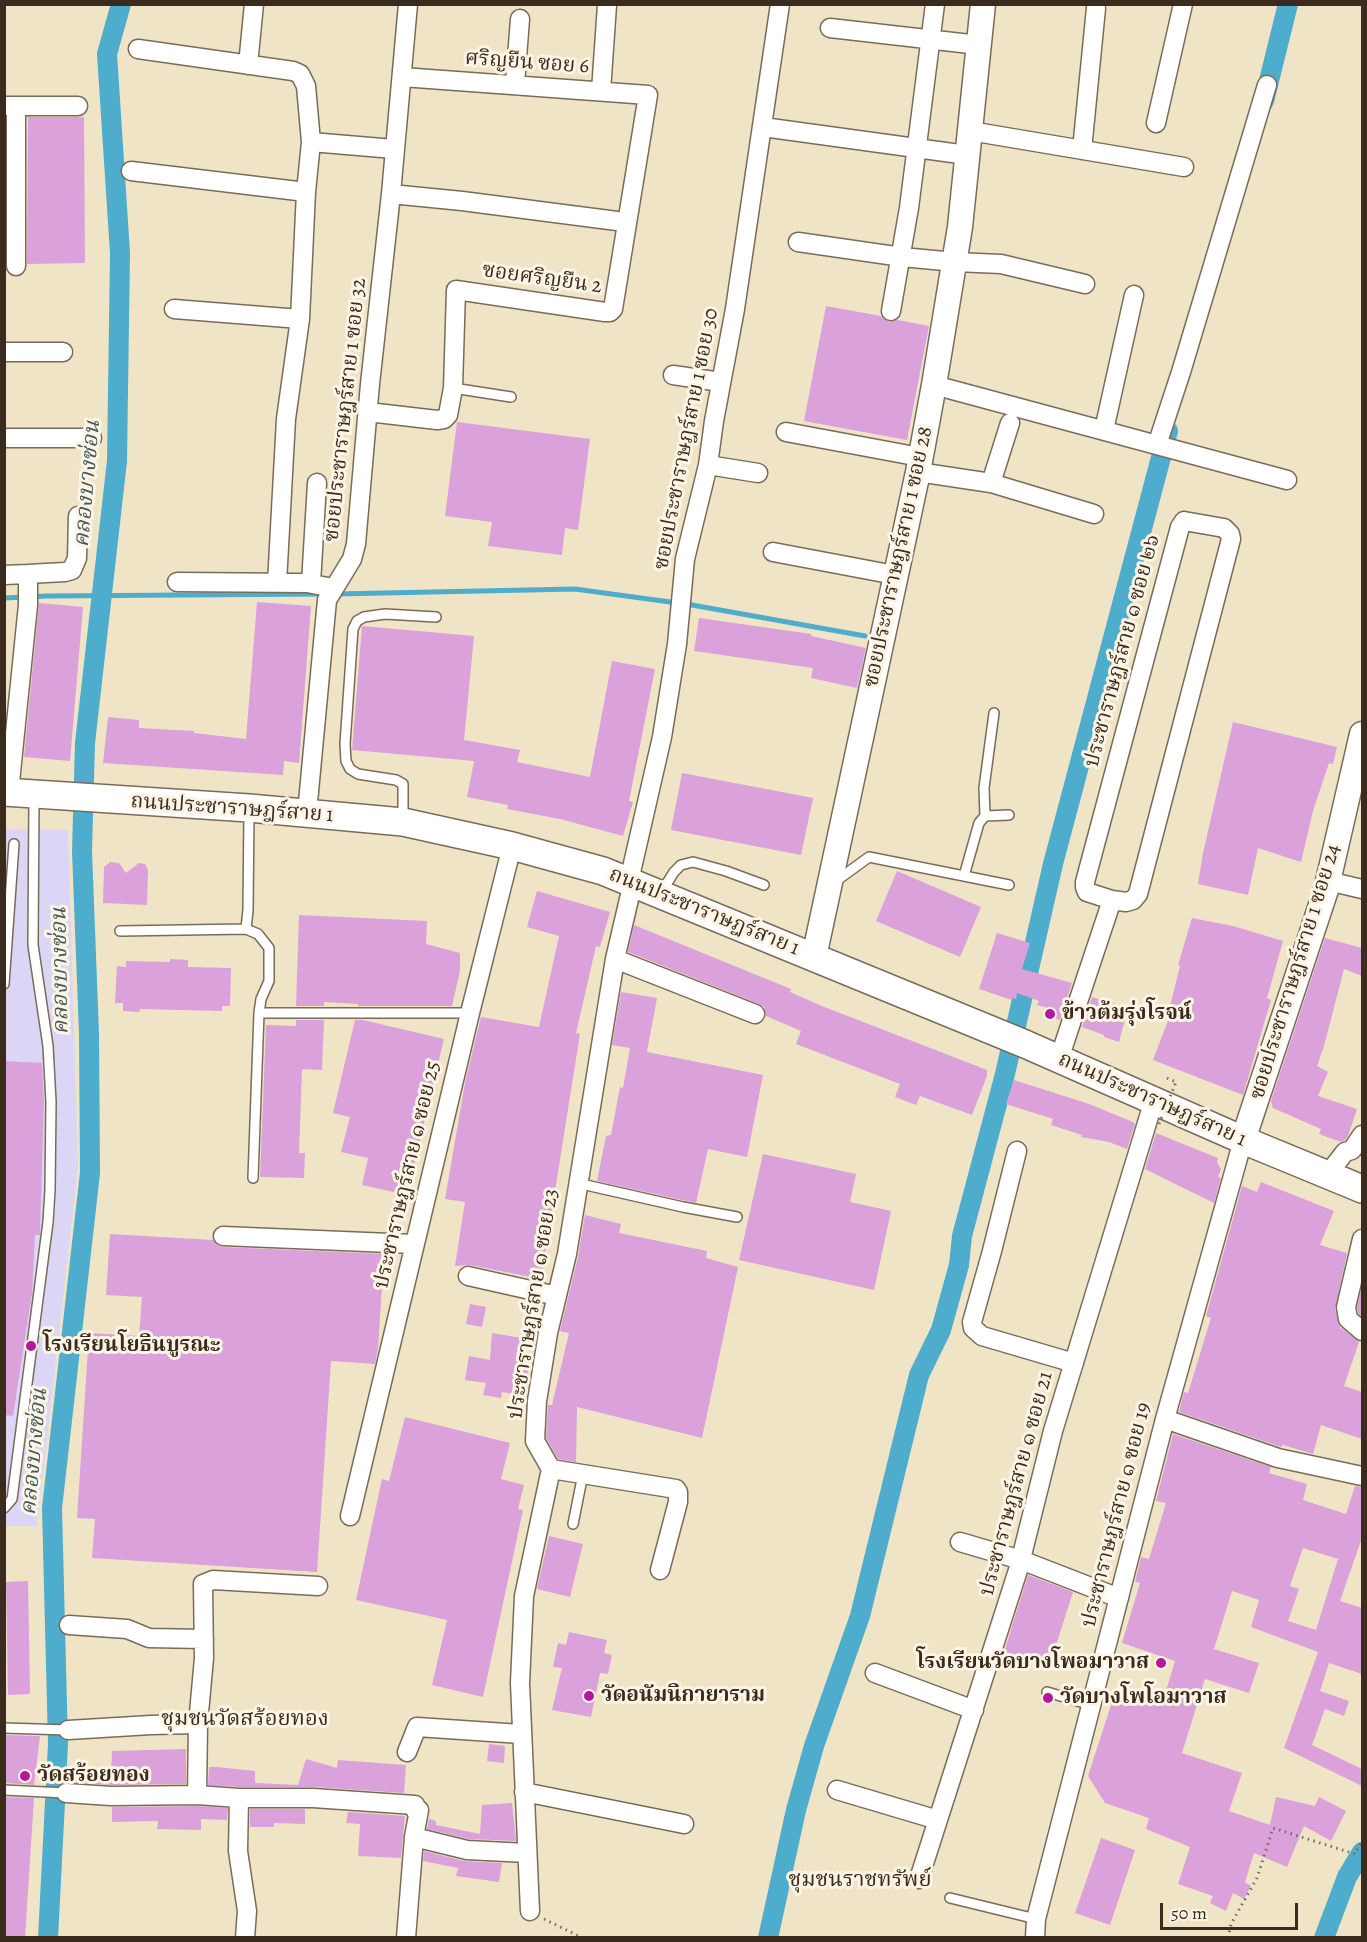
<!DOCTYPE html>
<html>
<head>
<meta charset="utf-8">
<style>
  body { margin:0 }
  #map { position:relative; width:1367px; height:1942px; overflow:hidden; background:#f0e4c6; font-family:Alegreya,serif }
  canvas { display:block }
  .frame { position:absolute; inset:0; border:6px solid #3b2a1e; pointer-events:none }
  .scale { position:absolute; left:1160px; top:1903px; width:138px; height:27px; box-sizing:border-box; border:3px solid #3b2a1e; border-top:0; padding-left:8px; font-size:18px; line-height:21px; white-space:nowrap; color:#3b2a1e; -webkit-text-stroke:4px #fcf5e5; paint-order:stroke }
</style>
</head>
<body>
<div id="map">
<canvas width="1367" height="1942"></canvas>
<div class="frame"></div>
<div class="scale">50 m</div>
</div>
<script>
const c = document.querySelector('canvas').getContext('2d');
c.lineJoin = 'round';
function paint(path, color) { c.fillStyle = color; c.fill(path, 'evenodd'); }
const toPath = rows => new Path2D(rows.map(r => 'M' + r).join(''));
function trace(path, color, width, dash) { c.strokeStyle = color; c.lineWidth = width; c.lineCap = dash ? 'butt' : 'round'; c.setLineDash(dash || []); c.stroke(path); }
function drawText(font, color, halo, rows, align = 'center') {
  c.font = font + ' Alegreya,"Noto Serif Thai",serif'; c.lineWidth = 6; c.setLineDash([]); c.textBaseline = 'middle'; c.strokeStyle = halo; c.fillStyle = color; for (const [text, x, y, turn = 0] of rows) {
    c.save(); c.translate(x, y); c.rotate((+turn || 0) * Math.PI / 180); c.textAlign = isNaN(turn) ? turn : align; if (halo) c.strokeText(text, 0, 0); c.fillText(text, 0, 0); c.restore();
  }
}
paint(toPath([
  [5,829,68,830,78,1166,37,1526,5,1526]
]), '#dcd6f6');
trace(toPath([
  [336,594,575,589,692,605,865,636],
  [4,598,47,596,324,594]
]), '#4eaccd', 5);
trace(toPath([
  [1264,101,1288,4],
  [48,1938,58,1744,52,1508,90,1173,89,1034,82,851,85,743,117,461,120,253,107,54,121,4],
  [768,1938,796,1810,814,1746,860,1616,919,1375,941,1330,959,1265,962,1236,1005,1074,1053,864,1168,431],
  [1324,1938,1347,1877,1362,1852]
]), '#4eaccd', 20);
paint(toPath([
  [28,117,84,117,85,263,27,264],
  [826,306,881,316,889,322,898,320,929,326,907,440,804,421],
  [457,422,590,439,578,530,565,528,562,555,488,546,492,522,445,516],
  [257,602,311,606,299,763,284,761,283,775,103,763,108,717,139,720,139,728,194,731,194,733,246,739],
  [39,603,83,607,70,761,24,757],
  [699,618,811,634,811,636,866,648,857,688,811,678,813,668,694,651],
  [362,626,474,636,464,740,520,750,517,762,590,777,612,661,655,669,629,801,633,802,623,836,560,819,507,809,508,805,467,797,474,761,352,750],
  [1233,722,1337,747,1333,764,1329,763,1313,811,1301,862,1258,848,1248,895,1198,884,1203,853],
  [682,773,813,798,801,855,671,830],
  [110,862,119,863,126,873,139,863,145,864,148,870,147,905,103,903,104,867],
  [897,871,981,907,960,957,876,921],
  [537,891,610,912,600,947,596,946,576,1033,580,1034,541,1279,470,1265,455,1266,465,1202,445,1199,465,1083,481,1017,539,1027,559,936,527,927],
  [299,915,427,921,426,944,460,953,460,971,452,1006,358,1006,358,1004,324,1002,324,1006,296,1006],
  [1192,918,1233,926,1283,941,1267,998,1271,1000,1243,1095,1153,1060,1169,1018,1167,1018,1180,966,1178,965],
  [634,925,791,989,790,992,822,1006,987,1070,987,1076,972,1115,920,1096,916,1105,895,1097,900,1084,796,1044,801,1031,766,1016,764,1007,759,1004,628,952],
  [997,933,1030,943,1022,969,1072,983,1060,1020,1045,1015,1048,1008,1037,1005,1039,1001,1017,993,1016,999,1013,998,1012,1000,979,989],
  [1325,938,1362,948,1362,976,1344,969,1324,1046,1317,1066,1328,1072,1318,1096,1357,1109,1348,1136,1345,1140,1341,1142,1319,1134,1321,1129,1273,1108,1271,1101],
  [170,959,188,960,188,967,231,968,230,1006,222,1006,222,1011,140,1009,139,1012,123,1011,123,1003,115,1003,117,966,126,967,126,961,170,962],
  [621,992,657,998,647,1052,763,1075,747,1157,708,1149,696,1203,597,1181,606,1136,611,1135,620,1087,623,1088,630,1048,612,1045],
  [1092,997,1128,1008,1119,1042,1104,1037,1104,1035,1082,1027],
  [296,1020,324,1020,322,1070,302,1069,299,1153,305,1153,304,1178,260,1177,266,1025,296,1026],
  [355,1020,363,1020,444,1039,407,1195,362,1185,368,1158,341,1152,350,1117,333,1113],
  [4,1061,42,1063,44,1102,40,1229,40,1235,35,1235,32,1293,13,1416,4,1415],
  [1014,1080,1089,1104,1133,1122,1135,1124,1127,1149,1109,1142,1081,1137,1082,1135,1051,1125,1053,1119,1006,1104],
  [1156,1133,1218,1158,1217,1162,1221,1169,1218,1177,1221,1178,1214,1203,1145,1169],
  [763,1154,856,1174,850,1202,891,1211,874,1290,739,1260],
  [1261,1182,1334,1211,1320,1245,1347,1253,1335,1309,1340,1327,1359,1342,1344,1386,1362,1392,1362,1439,1321,1425,1313,1454,1283,1445,1281,1447,1179,1412,1184,1392,1188,1393,1211,1318,1206,1316,1242,1186,1257,1192],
  [585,1215,621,1224,619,1233,707,1251,706,1258,738,1267,702,1438,577,1407,576,1462,558,1459,546,1438,548,1405,552,1405,569,1333,560,1331,578,1257],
  [110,1234,213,1240,217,1245,223,1247,384,1254,378,1349,375,1364,331,1361,317,1572,92,1558,95,1519,77,1518,89,1333,139,1336,142,1297,106,1295],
  [1362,1286,1362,1317,1358,1313,1357,1307],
  [470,1304,486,1307,482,1327,466,1324],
  [492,1333,522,1338,518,1358,530,1360,524,1396,502,1392,501,1398,483,1395,486,1383,465,1380,469,1356,490,1360],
  [405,1417,510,1443,501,1479,524,1485,518,1509,523,1510,483,1697,432,1685,447,1620,356,1600,382,1479,389,1481],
  [1173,1434,1271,1467,1269,1473,1307,1484,1303,1500,1346,1514,1355,1486,1362,1487,1362,1538,1340,1601,1362,1608,1362,1674,1329,1663,1320,1691,1349,1701,1344,1716,1325,1709,1312,1745,1362,1769,1362,1786,1284,1748,1318,1652,1251,1627,1259,1600,1232,1591,1214,1649,1259,1663,1249,1693,1205,1679,1182,1753,1242,1773,1229,1811,1270,1825,1276,1797,1315,1806,1319,1797,1346,1811,1331,1841,1304,1826,1287,1867,1254,1853,1245,1882,1251,1886,1244,1899,1233,1893,1226,1911,1210,1903,1213,1896,1178,1884,1190,1847,1146,1829,1149,1818,1105,1803,1088,1776,1116,1690,1162,1704,1175,1661,1122,1643,1140,1583,1135,1582,1141,1557,1149,1559,1166,1503,1156,1501],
  [1303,1548,1338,1559,1316,1630,1288,1621,1299,1589,1290,1586],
  [549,1536,583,1544,570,1597,537,1589],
  [1028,1575,1073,1592,1049,1667,1004,1652],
  [28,1581,30,1694,8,1695,6,1582],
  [569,1632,607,1640,604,1653,612,1655,608,1674,600,1673,591,1717,552,1710,562,1668,553,1667,558,1643,566,1645],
  [4,1735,40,1736,34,1785,4,1783],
  [489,1744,505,1746,504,1763,487,1761],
  [186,1749,186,1784,111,1785,68,1782,68,1771,111,1773,112,1751],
  [306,1759,337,1768,338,1760,406,1765,404,1793,314,1787,239,1787,208,1785,209,1767,217,1767,255,1771,255,1783,298,1785],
  [4,1797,34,1798,25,1938,4,1938],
  [512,1803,516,1841,469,1839,427,1829,429,1819,436,1821,436,1825,480,1834,482,1805],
  [197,1806,228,1808,227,1820,201,1819,201,1830,157,1829,158,1821,112,1822,112,1807],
  [250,1809,305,1809,305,1824,274,1823,274,1827,250,1827],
  [348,1812,405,1816,401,1858,358,1856,360,1824,346,1823],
  [1101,1838,1135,1850,1110,1925,1075,1913],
  [424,1851,464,1861,502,1863,499,1882,456,1876,458,1868,423,1861]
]), '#daa1db');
const service = toPath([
  [453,388,511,397],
  [985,816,984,788,994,713],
  [403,820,403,784,396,780,358,774,350,769,346,761,345,744,353,629,357,621,364,617,385,614,436,617],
  [964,876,979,823,985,816,1009,815],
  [836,881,869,857,1009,885],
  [662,891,674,872,681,865,693,862,726,871,764,885],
  [246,929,258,934,269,948,269,981,261,999,259,1013,253,1178],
  [120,931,246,929,248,910,249,812],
  [4,984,14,844],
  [259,1013,470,1013],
  [577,1183,683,1207,737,1217],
  [4,1508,12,1499,48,1222,50,1190,51,1102,48,1046,33,945,34,797],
  [573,1524,583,1474],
  [1047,1692,1091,1705],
  [4,1728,68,1730],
  [4,1790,66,1793],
  [950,1898,1036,1919]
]);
const minor = toPath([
  [830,28,979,45],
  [138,49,293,71,300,74,306,86,311,142,306,192,300,319,286,419,277,583],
  [248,65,254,4],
  [515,84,520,19],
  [601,91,607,5],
  [4,106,78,106],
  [1156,123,1183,4],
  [763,127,967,155],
  [970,131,1184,167],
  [311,142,394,149],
  [1082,150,1096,8],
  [131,171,306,192],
  [391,194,462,201,617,221],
  [798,242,902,257,955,262,1001,264,1085,284],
  [16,266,16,106],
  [174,309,300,319],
  [891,311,909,208,935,4],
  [4,352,63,352],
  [673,375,721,382],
  [934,385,1287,480],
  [368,412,437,420,444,419,448,415,453,388,456,290,605,312,610,312,613,309,648,95,402,77],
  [1104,430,1134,295],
  [786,432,920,457],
  [4,438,92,438],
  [1157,445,1181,372,1267,85],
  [708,465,758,473],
  [918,472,991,483,1010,423],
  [991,483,1094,514],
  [1184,521,1224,528,1230,534,1231,539,1138,894,1133,900,1126,902,1112,900,1087,892,1085,887,1085,882,1180,527,1184,521],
  [773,552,895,575],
  [4,575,28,574],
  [177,582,307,583,333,588],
  [311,583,317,483],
  [9,792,28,605,28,574,65,572,72,570,77,558,78,516],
  [307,813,327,600,352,559,356,544,370,384,391,194,408,4],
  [629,881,662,737,677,644,685,559,708,465,714,421,735,309,780,4],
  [1328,881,1362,889],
  [615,959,755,1014],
  [1059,1059,1112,900],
  [1017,1151,992,1251,972,1322,973,1328,982,1336,1074,1363],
  [1328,1174,1345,1152,1352,1150,1362,1135],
  [223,1236,414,1244],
  [1362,1239,1346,1307,1348,1319,1362,1331],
  [468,1276,557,1296],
  [1165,1419,1278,1458,1362,1476],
  [551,1469,676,1489,678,1492,678,1502,660,1570],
  [350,1516,470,1013,512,846],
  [960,1542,1021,1560,1119,1598],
  [69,1625,127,1629,149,1638,204,1639],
  [875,1673,974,1710],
  [68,1730,151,1725,198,1724],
  [407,1752,417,1727,521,1734],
  [837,1790,938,1820],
  [524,1792,684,1824],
  [66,1793,111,1796,197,1795,239,1798,313,1798,415,1805,415,1810,419,1810,414,1837,467,1850,527,1853],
  [197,1795,198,1724,204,1658,203,1584,213,1580,318,1586],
  [239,1798,238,1851,247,1911,245,1938],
  [919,1879,1019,1567,1053,1431,1154,1100],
  [530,1911,520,1683,524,1596,551,1469,535,1441,537,1401,548,1333,567,1254,615,959,633,882],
  [406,1938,414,1837],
  [1035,1938,1036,1919,1165,1419,1243,1140]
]);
const tertiary = toPath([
  [814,957,918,472,934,385,960,227,983,4],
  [1243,1140,1326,890,1362,734]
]);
const secondary = toPath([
  [4,792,249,808,403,822,512,846,603,871,1025,1044,1243,1140,1362,1189]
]);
trace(service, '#7a6b59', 12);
trace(minor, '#7a6b59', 21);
trace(tertiary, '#7a6b59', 27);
trace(secondary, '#7a6b59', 30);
trace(toPath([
  [1167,1078,1176,1082],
  [544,1919,583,1938],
  [1228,1938,1231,1924,1257,1878,1273,1828,1355,1854,1362,1840]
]), '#7a6b59', 3, [1.5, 4.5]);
trace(service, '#fff', 9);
trace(minor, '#fff', 18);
trace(tertiary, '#fff', 24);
trace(secondary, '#fff', 27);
trace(toPath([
  [1159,1124,1176,1082]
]), '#7a6b59', 3, [1.5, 4.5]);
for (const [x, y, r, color] of [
  [1050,1014,6,"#b5179e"],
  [31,1346,6,"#b5179e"],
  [1161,1663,6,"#b5179e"],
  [589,1696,6,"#b5179e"],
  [1048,1698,6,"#b5179e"],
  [25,1776,6,"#b5179e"]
]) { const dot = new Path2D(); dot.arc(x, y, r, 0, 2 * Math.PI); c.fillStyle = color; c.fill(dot); trace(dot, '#fcf5e5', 2); }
drawText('21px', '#3b2a1e', '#fcf5e5', [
  ["ศริญยืน ซอย 6",527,63,4],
  ["ซอยศริญยืน 2",542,279,8],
  ["ซอยประชาราษฎร์สาย 1 ซอย 32",346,410,-84],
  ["ซอยประชาราษฎร์สาย 1 ซอย 30",687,439,-79],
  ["ซอยประชาราษฎร์สาย 1 ซอย 28",899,557,-78],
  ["ประชาราษฎร์สาย ๑ ซอย ๒๖",1123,651,-75],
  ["ถนนประชาราษฎร์สาย 1",232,809,4],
  ["ถนนประชาราษฎร์สาย 1",704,912,22],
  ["ซอยประชาราษฎร์สาย 1 ซอย 24",1296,972,-73],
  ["ถนนประชาราษฎร์สาย 1",1152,1100,24],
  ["ประชาราษฎร์สาย ๑ ซอย 25",408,1175,-77],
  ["ประชาราษฎร์สาย ๑ ซอย 23",534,1304,-81],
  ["ประชาราษฎร์สาย ๑ ซอย 21",1017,1484,-75],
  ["ประชาราษฎร์สาย ๑ ซอย 19",1117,1515,-76]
]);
drawText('bold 21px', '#3b2a1e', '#fcf5e5', [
  ["ข้าวต้มรุ่งโรจน์",1062,1014],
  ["โรงเรียนโยธินบูรณะ",43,1346],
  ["โรงเรียนวัดบางโพอมาวาส",1149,1663,"right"],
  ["วัดอนัมนิกายาราม",601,1696],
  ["วัดบางโพโอมาวาส",1060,1698],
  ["วัดสร้อยทอง",37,1776]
], 'left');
drawText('italic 22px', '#42585b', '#fcf5e5', [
  ["คลองบางซ่อน",88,484,-85],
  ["คลองบางซ่อน",61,971,-91],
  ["คลองบางซ่อน",35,1452,-85]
]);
drawText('22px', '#3b2a1e', '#fcf5e5', [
  ["ชุมชนวัดสร้อยทอง",245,1720],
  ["ชุมชนราชทรัพย์",860,1881]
]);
</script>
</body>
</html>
